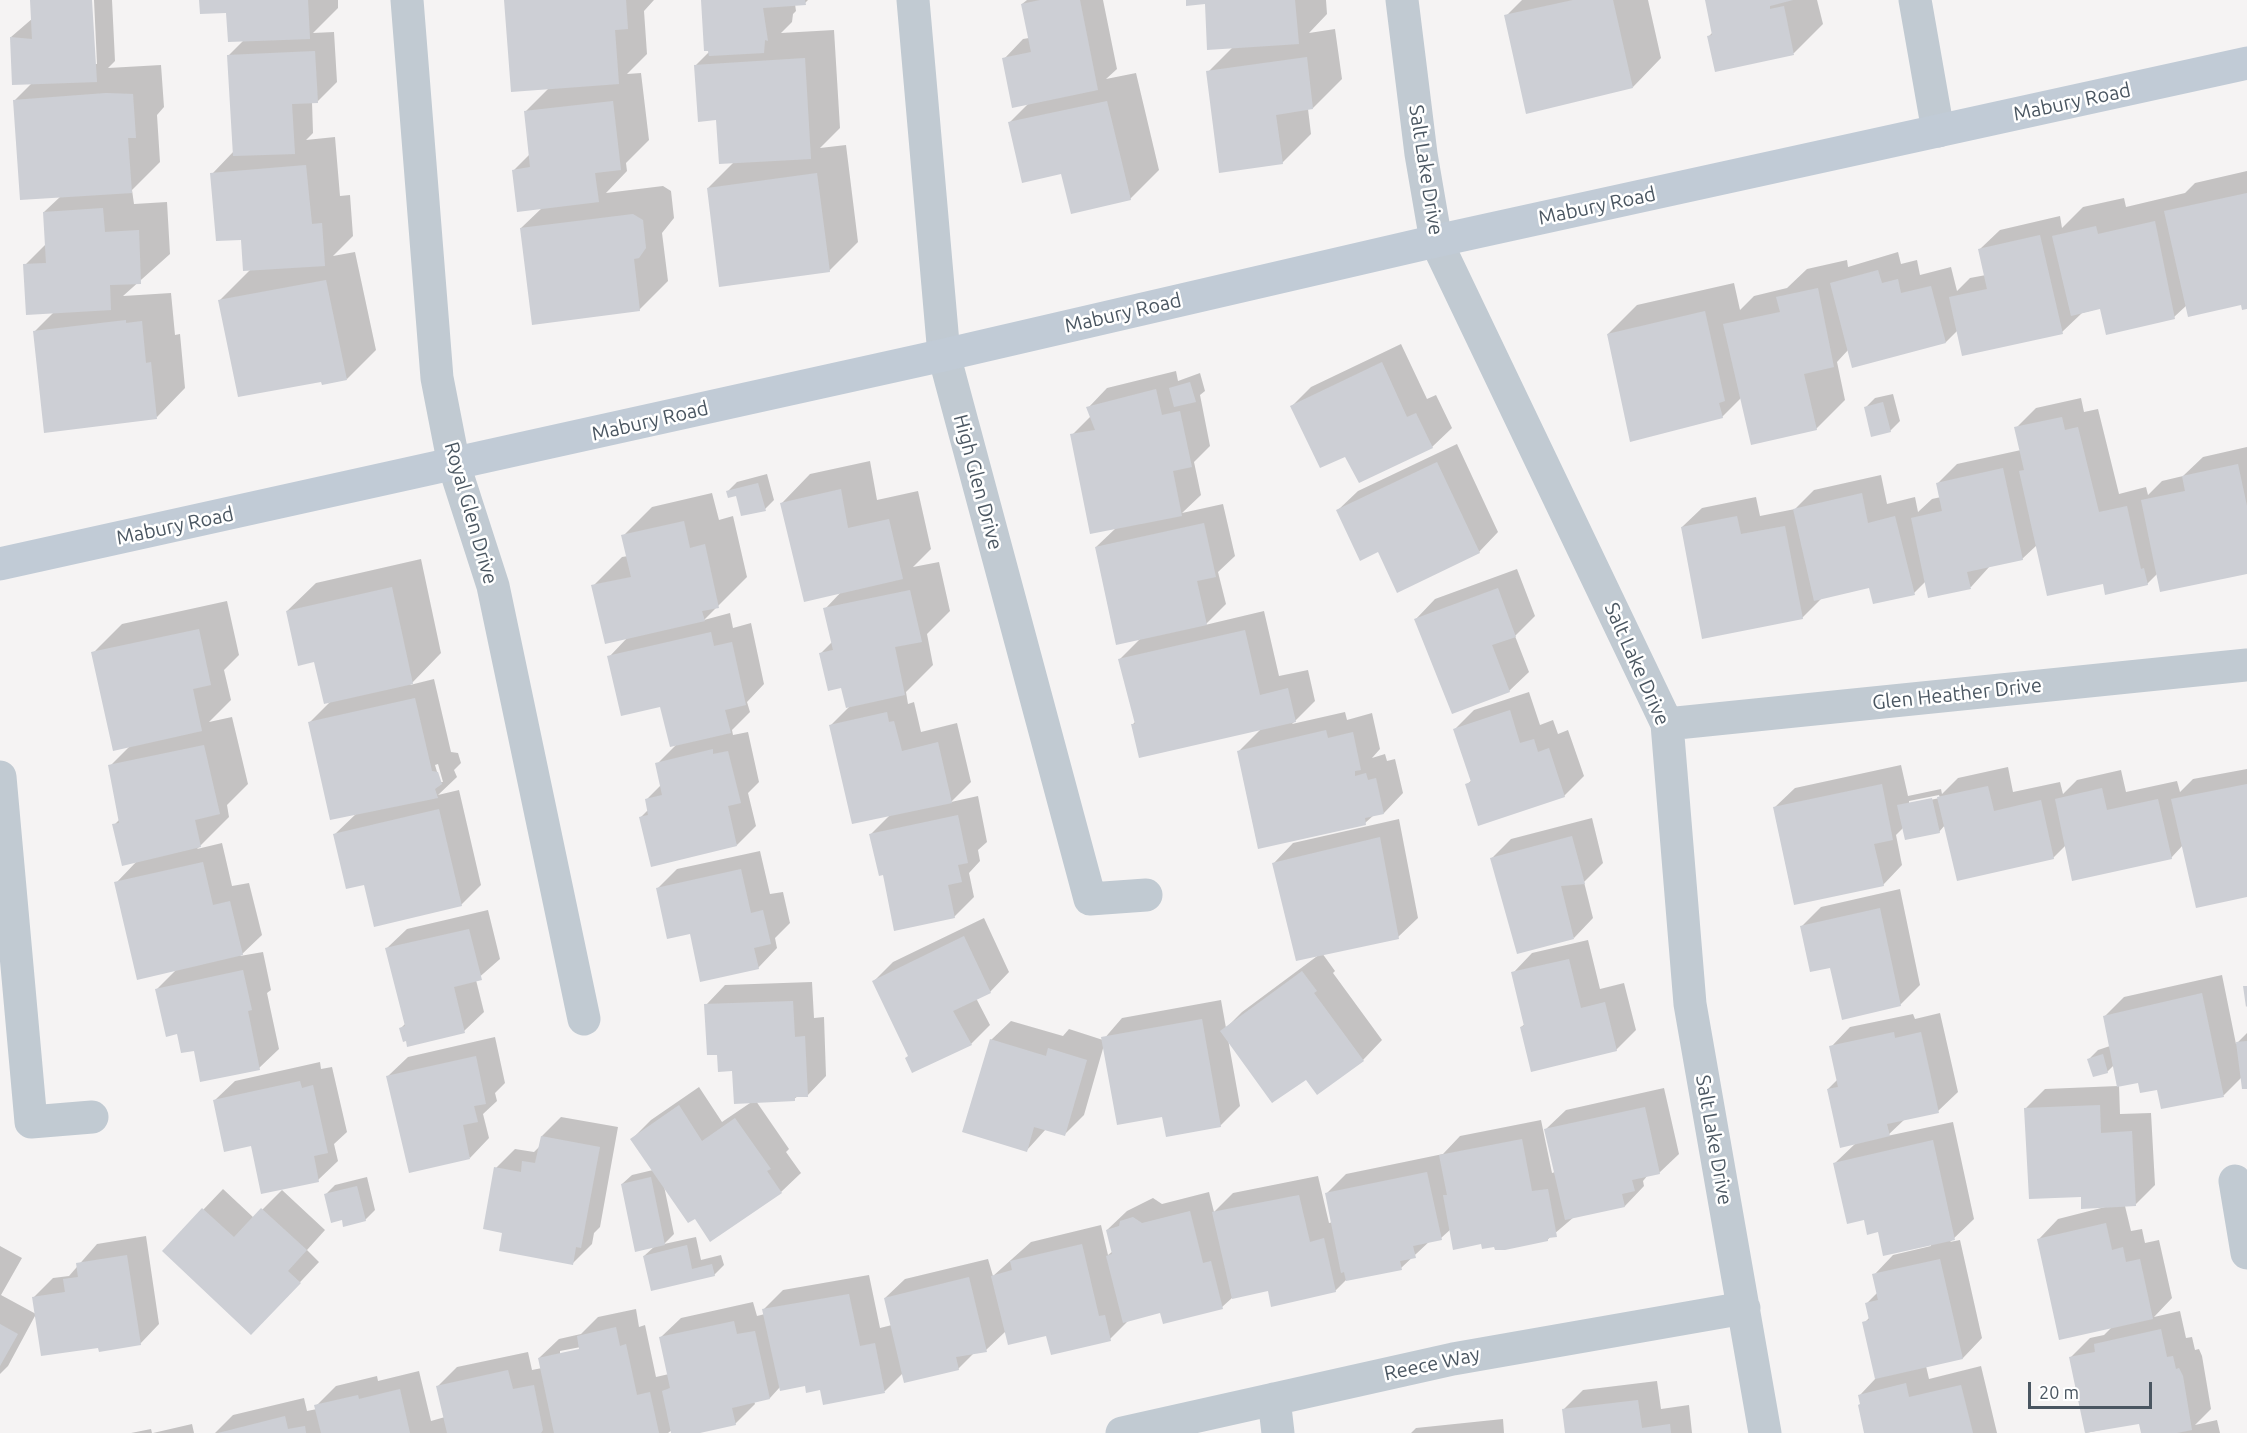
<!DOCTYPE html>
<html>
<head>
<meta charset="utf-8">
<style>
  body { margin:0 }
  #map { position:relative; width:2247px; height:1433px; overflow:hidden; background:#f5f3f3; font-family:Ubuntu,sans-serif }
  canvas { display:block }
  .scale { position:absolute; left:2028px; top:1382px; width:124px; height:27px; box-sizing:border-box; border:3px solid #4a5661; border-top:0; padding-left:8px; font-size:18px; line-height:21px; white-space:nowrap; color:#4a5661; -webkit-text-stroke:4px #fff; paint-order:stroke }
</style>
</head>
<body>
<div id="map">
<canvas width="2247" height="1433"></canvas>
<div class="scale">20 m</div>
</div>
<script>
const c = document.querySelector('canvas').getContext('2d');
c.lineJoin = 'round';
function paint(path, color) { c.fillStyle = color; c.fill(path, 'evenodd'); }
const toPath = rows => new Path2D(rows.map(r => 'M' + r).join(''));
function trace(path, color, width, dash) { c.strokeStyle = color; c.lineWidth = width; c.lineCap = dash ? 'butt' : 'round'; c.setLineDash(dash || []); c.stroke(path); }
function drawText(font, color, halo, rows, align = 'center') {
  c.font = font + ' Ubuntu,sans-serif'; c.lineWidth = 5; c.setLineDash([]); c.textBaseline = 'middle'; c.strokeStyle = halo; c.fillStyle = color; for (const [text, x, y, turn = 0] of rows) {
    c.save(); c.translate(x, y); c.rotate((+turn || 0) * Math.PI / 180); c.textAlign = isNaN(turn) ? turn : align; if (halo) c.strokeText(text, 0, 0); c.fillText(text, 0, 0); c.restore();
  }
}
paint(toPath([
  [32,0,91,0,94,64,97,64,94,0,112,0,115,61,108,68,161,65,164,107,157,115,160,162,132,190,134,204,167,202,170,254,123,296,171,293,175,335,180,334,185,388,157,417,35,331,54,312,25,265,46,244,44,212,61,196,15,100,32,83,11,37,33,18],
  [201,0,338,0,338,8,313,33,334,32,337,82,317,102,312,102,313,133,306,140,335,137,340,196,350,195,353,236,333,256,355,252,376,350,347,379,220,300,251,269,242,238,212,174,234,151,228,56,244,40,227,11],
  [506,0,654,0,644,11,647,54,627,74,641,73,649,140,626,163,627,171,606,193,663,186,671,191,674,218,662,233,668,281,639,310,521,228,543,207,514,170,530,154,525,112,549,88],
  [702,0,808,0,805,3,795,4,796,11,793,14,792,22,781,33,834,30,840,128,820,148,846,145,858,242,829,271,708,188,734,162,696,65,712,49],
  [1027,0,1103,0,1117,69,1106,79,1136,73,1159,170,1130,199,1062,172,1010,122,1030,102,1004,59,1023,39,1029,38,1022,4],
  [1188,0,1326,0,1327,14,1309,33,1335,29,1342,79,1313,108,1308,109,1311,134,1282,163,1208,72,1233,47,1206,3],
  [1522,0,1648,0,1661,58,1633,87,1506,16],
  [1706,0,1817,0,1823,24,1794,53,1716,70,1708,37,1713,32],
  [2247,171,2247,307,2242,303,2187,305,2174,317,2101,308,2082,313,2062,332,1958,330,1946,342,1853,366,1849,349,1837,362,1845,400,1816,429,1741,398,1722,417,1608,334,1637,305,1734,283,1740,310,1754,296,1787,288,1807,269,1847,260,1848,267,1898,252,1901,264,1917,260,1920,275,1951,267,1957,291,1970,278,1986,275,1980,249,2000,230,2060,216,2062,228,2083,207,2124,198,2126,207,2185,193,2195,183],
  [1401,344,1427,399,1436,395,1452,428,1432,447,1346,455,1292,406,1311,387],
  [1176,371,1178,381,1200,373,1205,391,1200,395,1210,446,1194,462,1201,495,1182,513,1223,504,1235,556,1218,572,1226,604,1205,625,1264,611,1279,676,1308,670,1315,701,1292,724,1345,712,1347,720,1372,713,1380,749,1372,758,1385,754,1387,761,1395,759,1403,793,1384,813,1374,815,1365,823,1239,751,1262,728,1133,724,1136,721,1120,659,1141,638,1096,547,1116,528,1072,435,1091,416,1088,408,1107,388],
  [1893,394,1900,421,1890,431,1866,407,1875,398],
  [2081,398,2084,412,2098,409,2119,494,2146,487,2148,495,2162,481,2183,476,2203,457,2247,447,2247,572,2158,573,2147,584,2104,582,2037,545,2022,559,1990,566,1971,587,1926,581,1914,593,1870,586,1822,598,1802,618,1682,527,1702,508,1756,497,1760,516,1795,509,1814,490,1881,475,1887,504,1915,497,1918,512,1932,499,1941,497,1938,483,1957,464,2021,450,2016,428,2036,408],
  [1457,444,1498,532,1479,552,1378,550,1338,510,1358,491],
  [870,461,877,500,918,491,931,549,913,567,939,562,950,611,927,634,933,665,906,692,908,704,914,702,921,732,957,723,971,782,951,802,978,796,987,842,978,850,980,861,969,873,974,897,954,917,884,873,871,834,890,815,831,725,851,705,842,686,821,653,832,642,825,609,842,591,782,503,810,474],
  [767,474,774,500,765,509,728,491,737,482],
  [712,493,719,520,733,516,747,577,704,620,730,613,733,628,751,623,764,684,747,702,750,712,732,730,733,735,748,732,759,782,748,793,756,826,737,845,641,817,649,809,647,799,661,785,657,764,677,744,662,706,609,657,628,637,593,586,622,557,628,556,623,536,652,507],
  [421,559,441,653,410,685,434,679,451,752,458,753,461,763,454,770,457,777,438,795,459,790,481,885,461,905,365,883,335,834,357,813,309,723,331,701,316,661,287,611,316,583],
  [438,764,443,782,440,782,435,765],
  [1517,569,1535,616,1515,636,1529,672,1509,691,1416,619,1435,599],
  [227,601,239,655,224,670,231,700,209,722,232,717,248,784,227,805,229,817,197,849,222,843,232,886,249,883,262,935,240,956,263,952,271,990,267,993,279,1049,259,1068,178,1032,157,989,177,969,116,883,138,860,114,825,120,819,110,766,131,745,93,653,122,624],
  [1529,692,1540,725,1553,720,1558,734,1568,730,1584,776,1564,796,1466,785,1472,780,1454,730,1474,710],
  [1901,765,1908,796,1941,789,1942,794,1958,778,2008,767,2013,792,2060,782,2063,794,2077,780,2121,770,2126,792,2177,781,2180,792,2193,779,2247,769,2247,896,2183,845,2171,858,2066,845,2053,858,1945,825,1939,832,1904,827,1896,835,1902,865,1883,885,1775,807,1795,788],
  [1939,795,1940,798,1909,804,1909,801],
  [1592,818,1603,863,1584,882,1593,918,1574,938,1492,858,1511,839],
  [1399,819,1418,918,1398,937,1322,953,1335,971,1333,973,1382,1040,1363,1060,1306,1078,1228,1039,1240,1106,1220,1126,1164,1115,1104,1045,1084,1115,1064,1135,1046,1129,1027,1150,991,1040,1011,1021,1063,1036,1069,1029,1103,1040,1122,1018,1221,1000,1226,1028,1242,1012,1320,954,1274,863,1293,843],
  [760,851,770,894,783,892,790,923,775,938,777,948,758,968,691,932,658,888,677,869],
  [1900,889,1920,985,1900,1005,1831,966,1802,926,1821,907],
  [488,910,500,959,476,980,484,1012,464,1031,401,1028,405,1024,387,948,407,929],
  [984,918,1009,972,990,992,976,998,990,1025,971,1044,909,1056,874,981,893,962],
  [1588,940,1600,989,1624,983,1636,1030,1616,1050,1521,1027,1525,1024,1513,973,1532,953],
  [2222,975,2236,1044,2247,1033,2247,1087,2242,1077,2224,1095,2162,1107,2158,1088,2139,1082,2119,1085,2120,1114,2151,1113,2155,1185,2135,1205,2125,1206,2131,1231,2142,1229,2145,1243,2159,1240,2172,1298,2154,1317,2180,1311,2186,1338,2192,1337,2195,1350,2199,1349,2202,1356,2211,1409,2195,1425,2217,1420,2220,1433,2142,1433,2140,1422,2086,1433,2070,1358,2090,1338,2104,1335,2113,1326,2039,1239,2058,1219,2109,1206,2082,1195,2025,1109,2045,1089,2118,1086,2114,1065,2107,1072,2089,1059,2098,1050,2110,1046,2104,1017,2124,997],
  [812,982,814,1018,824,1017,826,1076,807,1096,798,1096,794,1099,756,1101,789,1149,786,1152,801,1173,781,1192,695,1217,664,1186,674,1234,664,1244,696,1237,701,1260,721,1255,724,1265,714,1275,652,1289,644,1256,655,1246,622,1184,632,1175,653,1170,632,1139,651,1120,699,1087,722,1122,753,1101,734,1070,718,1054,706,1005,725,985],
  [1940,1013,1958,1092,1938,1111,1905,1119,1887,1136,1953,1122,1974,1219,1950,1242,1960,1240,1982,1338,1963,1358,1926,1366,1929,1379,1981,1366,1997,1433,1866,1433,1860,1395,1876,1378,1864,1323,1870,1317,1867,1303,1878,1292,1874,1275,1893,1255,1931,1246,1931,1244,1879,1230,1865,1218,1835,1163,1856,1143,1828,1089,1838,1079,1831,1047,1850,1027,1913,1014,1915,1019],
  [495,1037,505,1083,495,1093,497,1101,483,1114,489,1138,470,1158,388,1076,408,1057],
  [320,1062,321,1069,332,1067,347,1132,334,1144,338,1161,318,1180,215,1100,235,1081],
  [1664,1088,1679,1154,1659,1173,1648,1175,1643,1181,1644,1186,1625,1206,1574,1217,1547,1240,1496,1245,1482,1242,1451,1229,1441,1238,1431,1240,1401,1268,1347,1279,1335,1291,1269,1289,1232,1298,1222,1307,1161,1311,1130,1319,1110,1339,1006,1331,986,1350,975,1352,958,1369,903,1373,885,1391,821,1388,806,1384,780,1387,770,1398,754,1401,755,1404,735,1424,693,1433,672,1433,672,1430,668,1433,215,1433,233,1415,304,1398,307,1411,317,1409,316,1406,336,1386,377,1376,378,1381,419,1371,431,1421,445,1417,438,1386,457,1367,528,1352,532,1370,542,1368,539,1358,559,1339,581,1334,598,1317,636,1309,639,1327,645,1325,656,1377,669,1374,661,1337,681,1318,753,1302,757,1316,765,1314,764,1309,783,1290,869,1275,880,1328,892,1325,885,1298,905,1279,988,1259,993,1276,1031,1242,1101,1225,1108,1255,1113,1251,1107,1230,1127,1211,1153,1198,1162,1204,1209,1192,1214,1212,1233,1193,1318,1176,1329,1223,1333,1222,1327,1193,1346,1174,1443,1154,1460,1136,1541,1120,1552,1173,1555,1172,1546,1129,1566,1110],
  [586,1346,587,1349,560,1355,560,1351],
  [561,1117,618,1127,600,1227,594,1233,592,1244,573,1263,504,1232,496,1168,515,1149,534,1152,540,1146,542,1136],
  [367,1177,375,1210,365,1220,343,1218,326,1194,335,1185],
  [223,1189,254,1218,282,1190,325,1230,307,1250,319,1262,270,1314,164,1251],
  [146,1236,159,1324,140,1344,100,1346,34,1297,53,1278,69,1276,97,1244],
  [0,1246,22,1258,1,1295,36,1314,8,1366,0,1374],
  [1657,1381,1661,1409,1689,1405,1692,1433,1566,1433,1564,1409,1583,1390],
  [1503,1419,1504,1433,1411,1433,1416,1428],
  [192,1424,194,1433,153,1433],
  [151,1429,152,1433,131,1433]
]), '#0003');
paint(toPath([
  [30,0,92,0,97,82,12,85,10,37,32,39],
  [199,0,308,0,310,39,228,42,226,13,200,14],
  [504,0,626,0,628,29,615,30,619,84,511,92],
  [701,0,805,0,806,5,763,8,768,41,765,40,764,53,709,56,708,51,704,51],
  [1040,0,1080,0,1098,90,1012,108,1002,58,1031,52,1021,4],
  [1186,0,1295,0,1299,44,1207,50,1205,4,1186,6],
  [1573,0,1613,0,1633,88,1526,114,1504,15],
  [1705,0,1793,0,1770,6,1770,9,1784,6,1794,55,1715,72,1707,36,1712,35],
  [315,51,318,103,292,104,295,154,233,156,227,55],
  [1307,57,1313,109,1276,115,1283,164,1219,173,1206,71],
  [805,58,811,159,719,164,716,120,698,122,694,65],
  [106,93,133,94,136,138,128,138,132,193,20,200,13,100],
  [613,101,621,170,595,173,599,202,517,212,512,170,530,167,524,111],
  [1107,101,1131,200,1071,214,1061,174,1022,183,1008,122],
  [306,165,312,224,322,223,325,266,243,271,241,240,216,241,210,173],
  [817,173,830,272,719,287,707,188],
  [2247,193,2247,309,2242,310,2241,305,2188,317,2164,211],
  [103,208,105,232,139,230,141,284,110,285,111,310,26,315,23,264,46,263,43,212],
  [633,214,643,220,646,248,639,258,634,259,640,311,532,325,520,228],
  [2155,221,2175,319,2106,335,2100,309,2071,316,2052,236,2096,226,2098,234],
  [2040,235,2063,334,1962,356,1949,297,1987,289,1978,249],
  [1878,270,1882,283,1898,279,1901,293,1931,286,1946,343,1852,368,1830,283],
  [326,280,347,380,322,385,321,382,238,397,218,300],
  [1818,288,1834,367,1804,374,1817,430,1751,445,1723,324,1780,312,1776,297],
  [1705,311,1725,401,1719,403,1723,418,1630,442,1607,334],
  [126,320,126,323,142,321,146,363,151,362,157,419,44,433,33,331],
  [1382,362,1407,417,1416,413,1433,448,1359,483,1345,457,1320,468,1290,406],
  [1190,382,1196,402,1174,407,1169,388],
  [1156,389,1162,415,1180,411,1192,467,1173,471,1182,516,1090,534,1070,434,1095,430,1086,407],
  [1883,402,1891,432,1871,437,1864,407],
  [2062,417,2065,430,2078,427,2099,512,2127,506,2141,569,2144,568,2148,585,2105,595,2103,584,2047,596,2019,471,2024,470,2014,427],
  [1437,462,1480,553,1397,593,1378,552,1360,561,1336,510],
  [2238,464,2247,506,2247,574,2160,592,2141,500,2185,491,2182,476],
  [2003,468,2023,560,1967,572,1971,589,1928,598,1911,518,1942,511,1936,483],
  [758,483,766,511,741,516,736,496,728,498,726,491],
  [841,489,848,528,889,519,903,579,804,602,780,503],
  [1862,493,1868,523,1895,516,1915,595,1873,604,1869,588,1814,601,1793,509],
  [1737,516,1741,534,1785,526,1803,619,1702,639,1681,527],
  [684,521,690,548,705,544,719,608,702,611,705,621,605,644,591,585,631,577,621,535],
  [1204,523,1216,577,1197,581,1207,625,1116,645,1095,547],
  [392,587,413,684,324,704,314,662,298,666,286,611],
  [1498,588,1516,637,1492,645,1510,692,1452,714,1414,619],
  [910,590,922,642,895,647,905,695,846,708,841,688,828,691,819,653,833,650,823,608],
  [199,629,211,685,193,689,202,731,113,751,91,652],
  [1245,630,1260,695,1288,688,1296,722,1139,758,1131,724,1135,724,1118,659],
  [711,632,714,646,732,642,746,705,725,710,731,733,670,747,660,707,621,716,607,656],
  [415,698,432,771,438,772,442,784,435,789,438,798,330,820,308,722],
  [1510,710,1520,743,1534,739,1538,752,1549,748,1565,797,1478,826,1465,784,1471,782,1453,729],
  [887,712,889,722,894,721,902,751,938,742,952,803,852,824,829,725],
  [1326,730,1328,738,1353,732,1361,770,1355,771,1355,776,1366,773,1368,780,1376,778,1384,814,1365,818,1366,825,1258,849,1237,751],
  [204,745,220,814,195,820,201,847,122,866,112,824,119,823,108,765],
  [713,749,713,754,728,751,741,803,728,806,737,846,651,867,639,817,648,815,645,799,662,795,655,763],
  [1882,784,1893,840,1874,844,1884,886,1794,905,1773,807],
  [2247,784,2247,897,2196,908,2171,799],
  [1988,786,1994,811,2041,800,2054,859,1957,881,1937,797],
  [2102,788,2107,810,2158,799,2172,859,2072,881,2055,799],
  [1932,798,1940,833,1905,840,1897,805],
  [439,809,462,906,374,927,364,885,346,889,333,834],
  [958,815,968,863,958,865,962,882,948,885,955,918,894,931,883,875,879,876,869,834],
  [1572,836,1585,884,1561,886,1574,939,1517,954,1490,858],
  [1380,837,1399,939,1296,961,1272,863],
  [203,862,213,905,230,901,243,955,137,980,114,882],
  [741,869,751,913,763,910,771,944,754,948,759,969,700,982,690,934,667,939,656,888],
  [1880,908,1901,1006,1842,1020,1830,968,1810,972,1800,926],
  [469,929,482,980,454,987,465,1033,407,1047,406,1041,403,1042,399,1028,405,1026,385,948],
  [964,936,991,993,953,1011,972,1045,912,1073,905,1058,908,1056,872,981],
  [1569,959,1581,1008,1605,1002,1617,1051,1531,1072,1520,1027,1524,1026,1511,972],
  [243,970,252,1010,248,1011,260,1070,200,1082,194,1051,181,1053,177,1034,166,1037,155,989],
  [1302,971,1317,991,1314,993,1364,1061,1317,1095,1306,1080,1272,1103,1220,1031],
  [2243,986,2247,986,2247,1006,2246,1007],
  [2202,993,2224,1097,2161,1109,2157,1090,2140,1093,2138,1083,2117,1087,2103,1016],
  [793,1001,795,1037,805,1036,808,1097,795,1097,795,1101,734,1104,732,1071,718,1072,717,1055,707,1055,704,1004],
  [1202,1019,1221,1127,1166,1137,1162,1117,1117,1125,1101,1037],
  [1894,1032,1895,1038,1921,1032,1939,1113,1887,1124,1890,1136,1840,1148,1827,1089,1838,1087,1829,1046],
  [990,1039,1046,1056,1048,1048,1087,1060,1065,1136,1034,1127,1027,1152,962,1132],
  [2247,1041,2247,1089,2242,1089,2236,1042],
  [2103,1054,2108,1073,2093,1077,2087,1059],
  [476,1056,486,1104,474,1106,478,1122,463,1125,470,1159,409,1173,386,1076],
  [300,1081,302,1088,313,1085,328,1153,314,1156,319,1182,261,1194,251,1146,224,1152,213,1100],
  [679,1105,702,1141,735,1118,771,1169,767,1171,782,1193,710,1242,695,1219,688,1223,630,1139],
  [2100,1105,2101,1133,2132,1131,2136,1206,2081,1209,2081,1197,2029,1199,2024,1108],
  [1645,1107,1660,1174,1632,1180,1635,1191,1622,1194,1625,1207,1565,1220,1544,1129],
  [541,1136,600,1147,581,1248,576,1247,573,1265,499,1251,502,1233,483,1229,494,1167,521,1172,522,1161,535,1163],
  [1522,1139,1532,1191,1548,1189,1557,1237,1548,1238,1548,1241,1505,1250,1495,1250,1494,1247,1482,1249,1481,1244,1453,1250,1443,1195,1447,1195,1439,1155],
  [1933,1140,1955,1240,1883,1256,1878,1232,1867,1235,1864,1220,1847,1224,1833,1163],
  [1427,1172,1442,1240,1413,1246,1416,1258,1400,1261,1402,1270,1346,1281,1344,1272,1341,1273,1325,1193],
  [651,1177,665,1245,635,1252,621,1184],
  [357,1186,366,1221,343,1227,342,1220,331,1223,324,1194],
  [1299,1195,1310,1242,1324,1238,1336,1292,1271,1307,1268,1291,1232,1299,1212,1212],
  [202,1208,234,1237,261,1208,307,1250,288,1271,301,1283,251,1335,162,1251],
  [1190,1211,1203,1263,1211,1261,1223,1309,1163,1324,1160,1313,1123,1323,1106,1256,1112,1254,1106,1230,1119,1226,1120,1221,1133,1217,1142,1223],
  [2106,1223,2112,1250,2123,1247,2126,1262,2140,1259,2153,1319,2059,1340,2037,1239],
  [1082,1244,1099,1316,1105,1315,1111,1341,1051,1355,1046,1336,1008,1345,991,1276,1012,1270,1010,1261],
  [687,1245,692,1269,712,1264,715,1276,651,1291,643,1256],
  [127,1255,141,1345,99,1352,98,1348,41,1356,32,1297,65,1292,63,1279,78,1277,76,1263],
  [1940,1259,1963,1359,1875,1379,1862,1322,1869,1320,1865,1303,1878,1300,1872,1274],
  [969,1277,987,1352,956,1357,959,1370,904,1383,884,1298],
  [849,1294,860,1346,875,1343,885,1393,823,1405,820,1390,806,1393,805,1386,780,1391,762,1309],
  [734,1321,737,1334,755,1331,770,1399,732,1408,736,1425,700,1433,671,1433,662,1391,670,1388,659,1337],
  [0,1324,18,1334,0,1366],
  [616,1327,620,1346,626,1344,637,1395,650,1392,659,1433,554,1433,538,1358,579,1349,577,1336],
  [2161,1329,2167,1357,2173,1356,2176,1369,2179,1368,2183,1376,2192,1430,2177,1433,2141,1433,2139,1424,2085,1433,2069,1357,2095,1352,2094,1344],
  [508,1370,513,1389,534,1385,543,1430,541,1433,447,1433,436,1386],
  [1906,1383,1909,1397,1961,1385,1973,1433,1864,1433,1858,1405,1860,1404,1858,1395],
  [400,1389,410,1433,321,1433,314,1405,358,1395,359,1399],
  [1638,1400,1642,1428,1670,1424,1671,1433,1565,1433,1562,1409],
  [285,1416,288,1429,305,1426,306,1433,218,1433]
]), '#cdcfd5');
trace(toPath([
  [407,0,437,378,454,465,493,586,584,1019],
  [913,0,944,355,1090,899,1146,895],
  [1402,0,1421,154,1436,241,1667,724,1690,1004,1765,1433],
  [1915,0,1938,131],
  [1667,724,2247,665],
  [0,777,31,1122,92,1117],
  [2235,1181,2247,1253],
  [1274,1399,1278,1433],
  [1122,1433,1453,1359,1744,1308]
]), '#c1cad2', 33);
trace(toPath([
  [0,564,944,355,1436,241,2247,63]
]), '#c1cbd6', 33);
drawText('20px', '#4a5661', '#fff', [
  ["Mabury Road",2072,102,-12],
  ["Salt Lake Drive",1426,170,81],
  ["Mabury Road",1597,206,-12],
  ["Mabury Road",1123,313,-13],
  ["Mabury Road",650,421,-13],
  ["High Glen Drive",978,482,75],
  ["Royal Glen Drive",471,513,74],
  ["Mabury Road",175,526,-12],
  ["Salt Lake Drive",1637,664,66],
  ["Glen Heather Drive",1957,694,-6],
  ["Salt Lake Drive",1714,1140,80],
  ["Reece Way",1432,1364,-12]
]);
</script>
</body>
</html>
